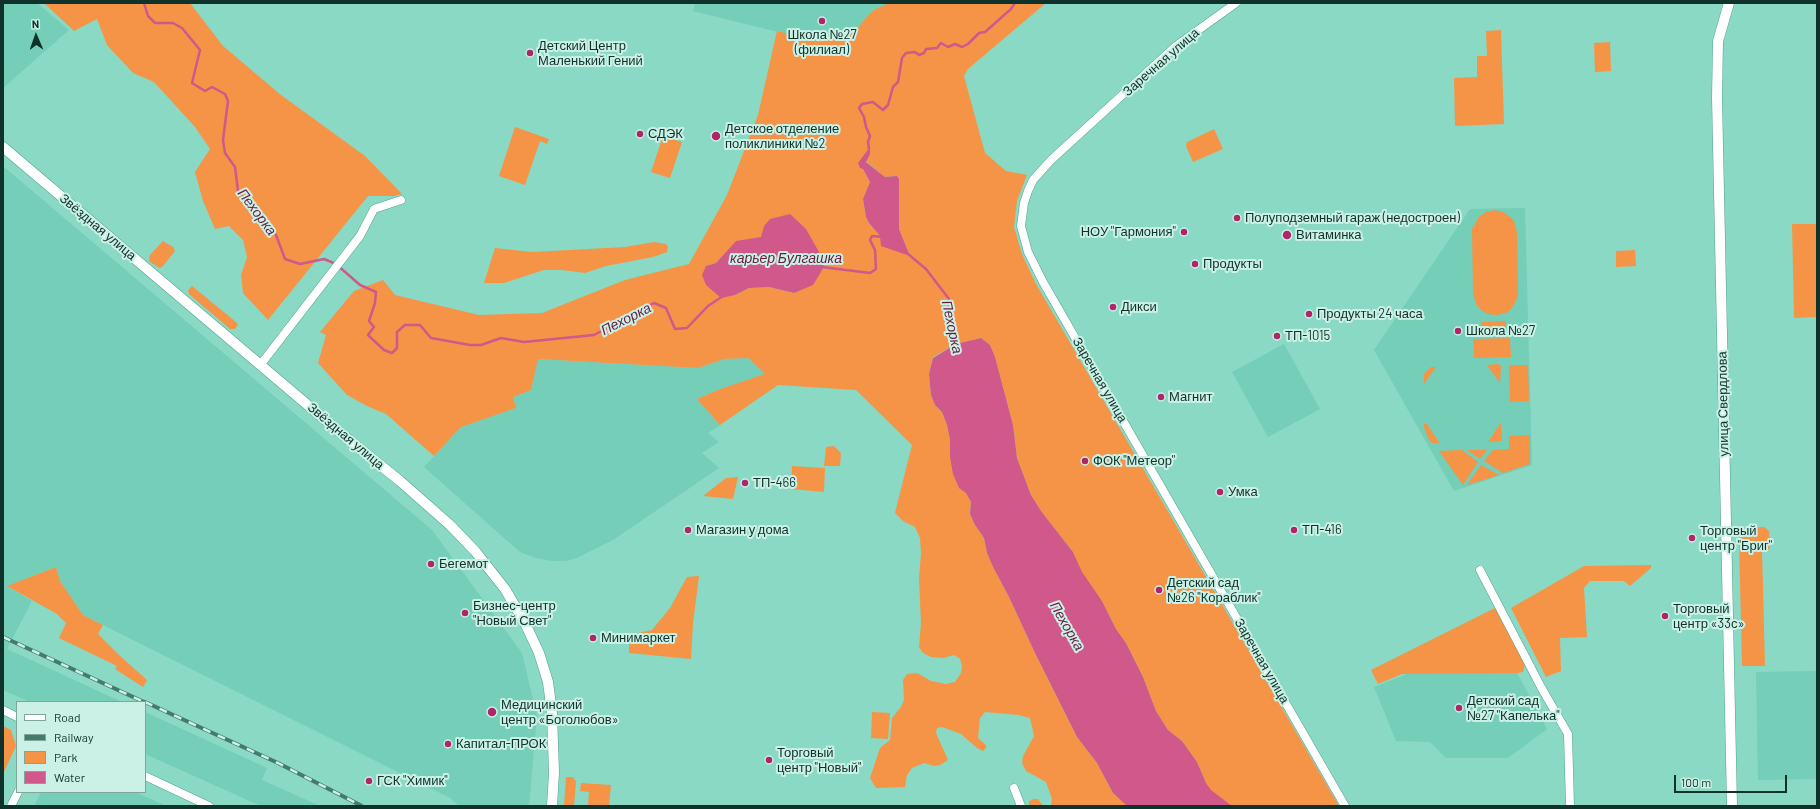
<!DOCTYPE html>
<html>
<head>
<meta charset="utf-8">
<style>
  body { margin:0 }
  #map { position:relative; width:1820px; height:809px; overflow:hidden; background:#89d9c4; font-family:Barlow,sans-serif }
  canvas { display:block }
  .frame { position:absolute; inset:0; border:4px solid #0f322a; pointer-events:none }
  .legend { position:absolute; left:16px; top:701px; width:130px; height:92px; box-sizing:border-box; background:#cbf1e6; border:1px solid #80a59b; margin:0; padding:5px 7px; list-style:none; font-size:12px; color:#0f322a }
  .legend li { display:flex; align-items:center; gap:8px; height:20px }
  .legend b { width:20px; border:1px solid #80a59b }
  .north { position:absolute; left:16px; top:16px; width:40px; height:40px; -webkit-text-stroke:3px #cbf1e6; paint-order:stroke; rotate:358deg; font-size:11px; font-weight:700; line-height:16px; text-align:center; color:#0f322a }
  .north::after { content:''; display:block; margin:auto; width:14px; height:18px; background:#0f322a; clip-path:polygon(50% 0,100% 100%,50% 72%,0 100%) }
  .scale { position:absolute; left:1674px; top:775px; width:113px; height:18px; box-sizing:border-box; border:2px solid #0f322a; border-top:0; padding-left:5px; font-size:12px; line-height:14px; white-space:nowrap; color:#0f322a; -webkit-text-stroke:3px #cbf1e6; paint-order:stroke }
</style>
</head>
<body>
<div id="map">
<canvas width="1820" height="809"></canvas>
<div class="frame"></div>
<ul class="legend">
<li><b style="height:5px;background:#fff"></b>Road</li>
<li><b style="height:5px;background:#447b6d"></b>Railway</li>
<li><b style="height:11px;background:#f59446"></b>Park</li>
<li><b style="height:11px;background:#d0588b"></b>Water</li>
</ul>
<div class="north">N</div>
<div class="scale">100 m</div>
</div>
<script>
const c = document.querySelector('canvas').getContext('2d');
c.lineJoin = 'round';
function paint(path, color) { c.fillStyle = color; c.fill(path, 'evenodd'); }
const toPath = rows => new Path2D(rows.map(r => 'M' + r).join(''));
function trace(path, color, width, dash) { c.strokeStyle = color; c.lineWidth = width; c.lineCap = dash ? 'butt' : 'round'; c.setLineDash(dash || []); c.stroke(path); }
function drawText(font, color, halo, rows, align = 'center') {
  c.font = font + ' Barlow,sans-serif'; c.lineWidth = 4; c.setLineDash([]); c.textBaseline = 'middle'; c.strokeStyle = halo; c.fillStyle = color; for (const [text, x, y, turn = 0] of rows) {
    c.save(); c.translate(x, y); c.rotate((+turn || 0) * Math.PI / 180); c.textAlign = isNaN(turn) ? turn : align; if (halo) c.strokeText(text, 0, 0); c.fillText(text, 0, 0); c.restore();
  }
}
paint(toPath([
  [3,3,37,3,69,30,3,88],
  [695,3,889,3,872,11,855,31,819,42,693,11],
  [3,166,432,530,522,653,537,716,529,806,459,806,450,798,83,615,60,581,56,567,7,586,32,601,7,649,122,702,30,702,3,690],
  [1525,208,1532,465,1454,491,1374,350,1470,209],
  [1284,344,1320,409,1268,437,1232,372],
  [748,358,766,374,723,388,697,399,720,425,708,433,719,442,702,453,719,468,613,540,577,558,565,561,552,561,536,558,520,552,424,467,461,427,516,408,513,397,531,390,538,359,698,368,724,359],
  [1516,671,1547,729,1508,758,1446,758,1430,742,1396,741,1374,687,1412,672],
  [1817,671,1817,779,1758,780,1756,672],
  [145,712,267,768,262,780,320,806,261,806,145,754],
  [41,792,135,792,166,806,39,806,35,804]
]), '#74ceb8');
paint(toPath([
  [44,3,190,3,223,46,281,95,365,156,402,194,393,196,368,196,268,320,243,293,241,275,247,257,243,240,229,226,215,229,203,201,195,172,210,149,195,127,154,82,133,73,107,45,97,19,74,31],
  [889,3,1015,3,1014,6,1018,3,1046,3,968,69,964,76,985,153,1006,171,1027,175,1017,201,1014,227,1022,254,1036,284,1339,806,1232,806,1211,791,1206,783,1197,762,1182,741,1168,730,1156,711,1143,677,1126,643,1116,629,1102,601,1081,572,1073,552,1041,511,1031,495,1017,458,1013,425,995,357,990,345,981,338,956,344,933,357,929,374,931,395,935,405,942,412,947,425,950,440,950,457,959,487,966,493,971,502,970,514,975,525,984,538,987,553,993,567,1009,597,1035,653,1077,737,1097,763,1113,793,1127,806,1051,806,1052,799,1046,782,1026,771,1022,763,1023,756,1034,736,1030,718,1019,715,985,712,980,718,978,738,986,745,986,748,983,751,977,748,961,734,942,727,937,728,936,733,948,760,940,765,934,766,924,763,912,768,907,775,905,787,876,788,870,778,880,748,890,740,892,718,901,707,904,700,903,680,907,674,917,673,931,681,946,684,955,682,961,673,962,666,960,659,954,655,943,658,931,657,923,653,919,647,921,623,919,578,921,554,920,538,915,527,903,521,895,513,912,445,856,390,778,385,720,425,697,399,723,388,765,374,748,358,724,359,698,368,538,359,531,390,513,397,516,408,461,427,434,456,386,414,367,406,347,395,318,363,326,335,320,332,354,291,383,280,395,295,479,315,542,313,625,280,689,264,727,195,758,115,777,31,819,42,855,31,872,11],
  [869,147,866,161,885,177,897,176,899,179,899,229,910,256,880,236,869,223,866,217,863,199,870,182,863,169],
  [764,226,824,267,820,273,794,293,769,287,749,288,735,295,706,266,716,263,736,242,762,237],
  [1501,30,1504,124,1455,126,1454,78,1477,77,1477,56,1487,56,1486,31],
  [1610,42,1611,71,1595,72,1594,43],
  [515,127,549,139,547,144,540,141,525,185,499,176],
  [1214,129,1223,149,1193,162,1186,146,1187,142],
  [663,136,682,142,670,178,651,172],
  [1494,210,1503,212,1509,216,1514,221,1517,232,1518,296,1512,308,1506,313,1497,315,1488,314,1481,310,1476,304,1473,293,1472,229,1479,217,1486,212],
  [1792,224,1817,224,1816,317,1794,318],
  [163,241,173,247,175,251,163,266,160,268,150,262,149,259,150,255],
  [654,242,666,244,668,247,667,252,653,257,606,266,585,273,562,270,544,270,504,283,484,283,495,248,532,252,625,247],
  [1635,250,1636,266,1616,267,1616,251],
  [192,286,236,322,238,324,235,329,230,329,189,294,188,290],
  [1506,321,1506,334,1481,334,1481,322],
  [1510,338,1511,357,1474,358,1473,339],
  [1498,364,1501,366,1500,383,1487,365],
  [1509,365,1528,365,1529,401,1510,402],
  [1431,367,1436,367,1424,384,1424,374],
  [1426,423,1439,442,1439,443,1432,443,1429,440,1424,427,1424,424],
  [1501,424,1502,441,1488,442,1500,424],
  [1530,435,1530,464,1503,473,1484,461,1493,450,1509,449,1509,436],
  [834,446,841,453,840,466,824,466,826,447],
  [1462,450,1478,462,1463,485,1439,451],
  [1467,450,1487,450,1480,459],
  [1481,465,1499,475,1467,485],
  [792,466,825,468,824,492,791,489],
  [738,477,733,499,703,496,726,478],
  [1764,527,1769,531,1770,549,1762,550,1765,666,1742,666,1739,540,1746,528],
  [1651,565,1651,568,1630,586,1624,581,1590,581,1584,588,1587,637,1560,638,1561,671,1546,677,1511,608,1584,566],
  [56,567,60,581,83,615,103,625,98,634,119,655,147,680,143,687,115,669,117,666,59,638,66,623,57,614,7,586],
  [699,576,693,623,691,659,629,653,629,635,652,630,670,608,687,577],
  [1495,608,1525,664,1523,672,1518,673,1402,674,1378,684,1371,670],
  [872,712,890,713,888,739,871,738],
  [3,726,11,730,16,746,3,774],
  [566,777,573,777,576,781,574,806,564,806],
  [581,783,611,785,609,806,588,806,589,792,580,791],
  [1034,799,1038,799,1043,806,1029,806,1029,801]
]), '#f59446');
paint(toPath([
  [870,147,870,154,866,162,885,177,897,176,899,179,899,229,910,256,881,246,880,236,869,223,866,217,863,199,870,182,863,169,860,168,858,163],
  [790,214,806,229,819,252,824,267,813,285,794,293,769,287,749,288,735,295,721,298,706,285,702,275,706,266,716,263,736,241,761,237,764,226,770,219],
  [981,338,990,345,995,357,1013,425,1017,458,1031,495,1041,511,1073,552,1082,572,1102,601,1116,629,1126,643,1143,677,1156,711,1168,730,1182,741,1197,762,1206,783,1211,790,1232,806,1127,806,1113,793,1097,763,1077,737,1035,653,1009,597,993,567,987,553,984,538,975,525,970,514,971,502,966,493,959,488,953,474,950,457,950,440,947,425,942,412,935,405,931,395,929,374,933,358,956,344]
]), '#d0588b');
trace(toPath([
  [144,3,148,16,155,23,173,23,182,28,200,50,192,83,205,91,212,87,225,94,228,101,223,140,225,153,235,167,238,191,276,235,285,259,300,264,324,259,336,264,360,285,376,292,375,303,369,321,374,327,368,335,384,350,392,353,397,348,397,332,405,325,420,325,431,338,470,345,481,345,501,338,524,342,594,335,654,303,666,308,675,329,687,328,708,306,723,296],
  [869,149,868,142,870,136,866,127,864,117,859,108,862,104,873,102,883,110,888,105,893,87,898,82,902,58,906,53,915,52,919,55,924,53,926,49,937,48,941,43,948,47,955,44,962,47,968,44,979,33,985,32,1011,9,1015,3],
  [908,254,926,269,949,299,948,318,956,344],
  [822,267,870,273,876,269,875,250,870,240,872,236,883,237]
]), '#d0588b', 2.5);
const minor = toPath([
  [1236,3,1176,46,1051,160,1033,180,1028,191,1024,203,1021,226,1028,252,1043,282,1345,806],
  [261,364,360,236,374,209,401,200],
  [1480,570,1541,687,1568,734,1570,806],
  [3,710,17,717],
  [145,776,209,806],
  [1014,788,1021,806],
  [11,806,18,792]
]);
const major = toPath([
  [1729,3,1718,41,1717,98,1732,806],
  [3,147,349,440,400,481,450,525,475,551,505,589,525,623,539,653,548,682,552,713,554,773,552,806]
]);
trace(minor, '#52a28f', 9);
trace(major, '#52a28f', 11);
trace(minor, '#fff', 8);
trace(major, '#fff', 10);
const rail = toPath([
  [3,637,144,702],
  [145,702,278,763,362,806]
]);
trace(rail, '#447b6d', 4);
trace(rail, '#cbf1e6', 2.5, [8]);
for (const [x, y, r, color] of [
  [822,21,4,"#ae2668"],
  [530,53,4,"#ae2668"],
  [640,134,4,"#ae2668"],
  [716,136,5,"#ae2668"],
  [1237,218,4,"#ae2668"],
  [1184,232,4,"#ae2668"],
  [1287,235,5,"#ae2668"],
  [1195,264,4,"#ae2668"],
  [1113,307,4,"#ae2668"],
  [1309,314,4,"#ae2668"],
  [1458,331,4,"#ae2668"],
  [1277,336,4,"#ae2668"],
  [1161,397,4,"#ae2668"],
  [1085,461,4,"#ae2668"],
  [745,483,4,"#ae2668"],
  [1220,492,4,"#ae2668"],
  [688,530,4,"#ae2668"],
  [1294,530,4,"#ae2668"],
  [1692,538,4,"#ae2668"],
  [431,564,4,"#ae2668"],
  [1159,590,4,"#ae2668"],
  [465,613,4,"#ae2668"],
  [1665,616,4,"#ae2668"],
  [593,638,4,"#ae2668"],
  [1459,708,4,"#ae2668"],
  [492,712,5,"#ae2668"],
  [448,744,4,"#ae2668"],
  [769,760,4,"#ae2668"],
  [369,781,4,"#ae2668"]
]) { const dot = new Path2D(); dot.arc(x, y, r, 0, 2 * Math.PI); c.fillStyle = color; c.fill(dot); trace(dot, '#cbf1e6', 1.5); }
drawText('13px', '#0f322a', '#cbf1e6', [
  ["Школа №27",822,35,"center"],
  ["(филиал)",822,50,"center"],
  ["Детский Центр",538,46],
  ["Маленький Гений",538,61],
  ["Детское отделение",725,129],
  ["поликлиники №2",725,144],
  ["СДЭК",648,134],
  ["Полуподземный гараж (недостроен)",1245,218],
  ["НОУ \"Гармония\"",1176,232,"right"],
  ["Витаминка",1296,235],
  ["Продукты",1203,264],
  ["Дикси",1121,307],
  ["Продукты 24 часа",1317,314],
  ["Школа №27",1466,331],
  ["ТП-1015",1285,336],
  ["Магнит",1169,397],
  ["ФОК \"Метеор\"",1093,461],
  ["ТП-466",753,483],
  ["Умка",1228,492],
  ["Магазин у дома",696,530],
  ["ТП-416",1302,530],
  ["Торговый",1700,531],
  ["центр \"Бриг\"",1700,546],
  ["Бегемот",439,564],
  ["Детский сад",1167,583],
  ["№26 \"Кораблик\"",1167,598],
  ["Бизнес-центр",473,606],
  ["\"Новый Свет\"",473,621],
  ["Торговый",1673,609],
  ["центр «33с»",1673,624],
  ["Минимаркет",601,638],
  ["Детский сад",1467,701],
  ["№27 \"Капелька\"",1467,716],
  ["Медицинский",501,705],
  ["центр «Боголюбов»",501,720],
  ["Капитал-ПРОК",456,744],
  ["Торговый",777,753],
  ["центр \"Новый\"",777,768],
  ["ГСК \"Химик\"",377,781]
], 'left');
drawText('13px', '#0f322a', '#cbf1e6', [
  ["Заречная улица",1161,62,-41],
  ["Звёздная улица",98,227,40],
  ["Заречная улица",1100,380,60],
  ["улица Свердлова",1723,404,-91],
  ["Звёздная улица",346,436,40],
  ["Заречная улица",1262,661,60]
]);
drawText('italic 14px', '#681c3f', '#cbf1e6', [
  ["Пехорка",257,212,53],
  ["карьер Булгашка",786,258],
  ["Пехорка",626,319,-27],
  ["Пехорка",952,327,78],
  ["Пехорка",1067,626,60]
]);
</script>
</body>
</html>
